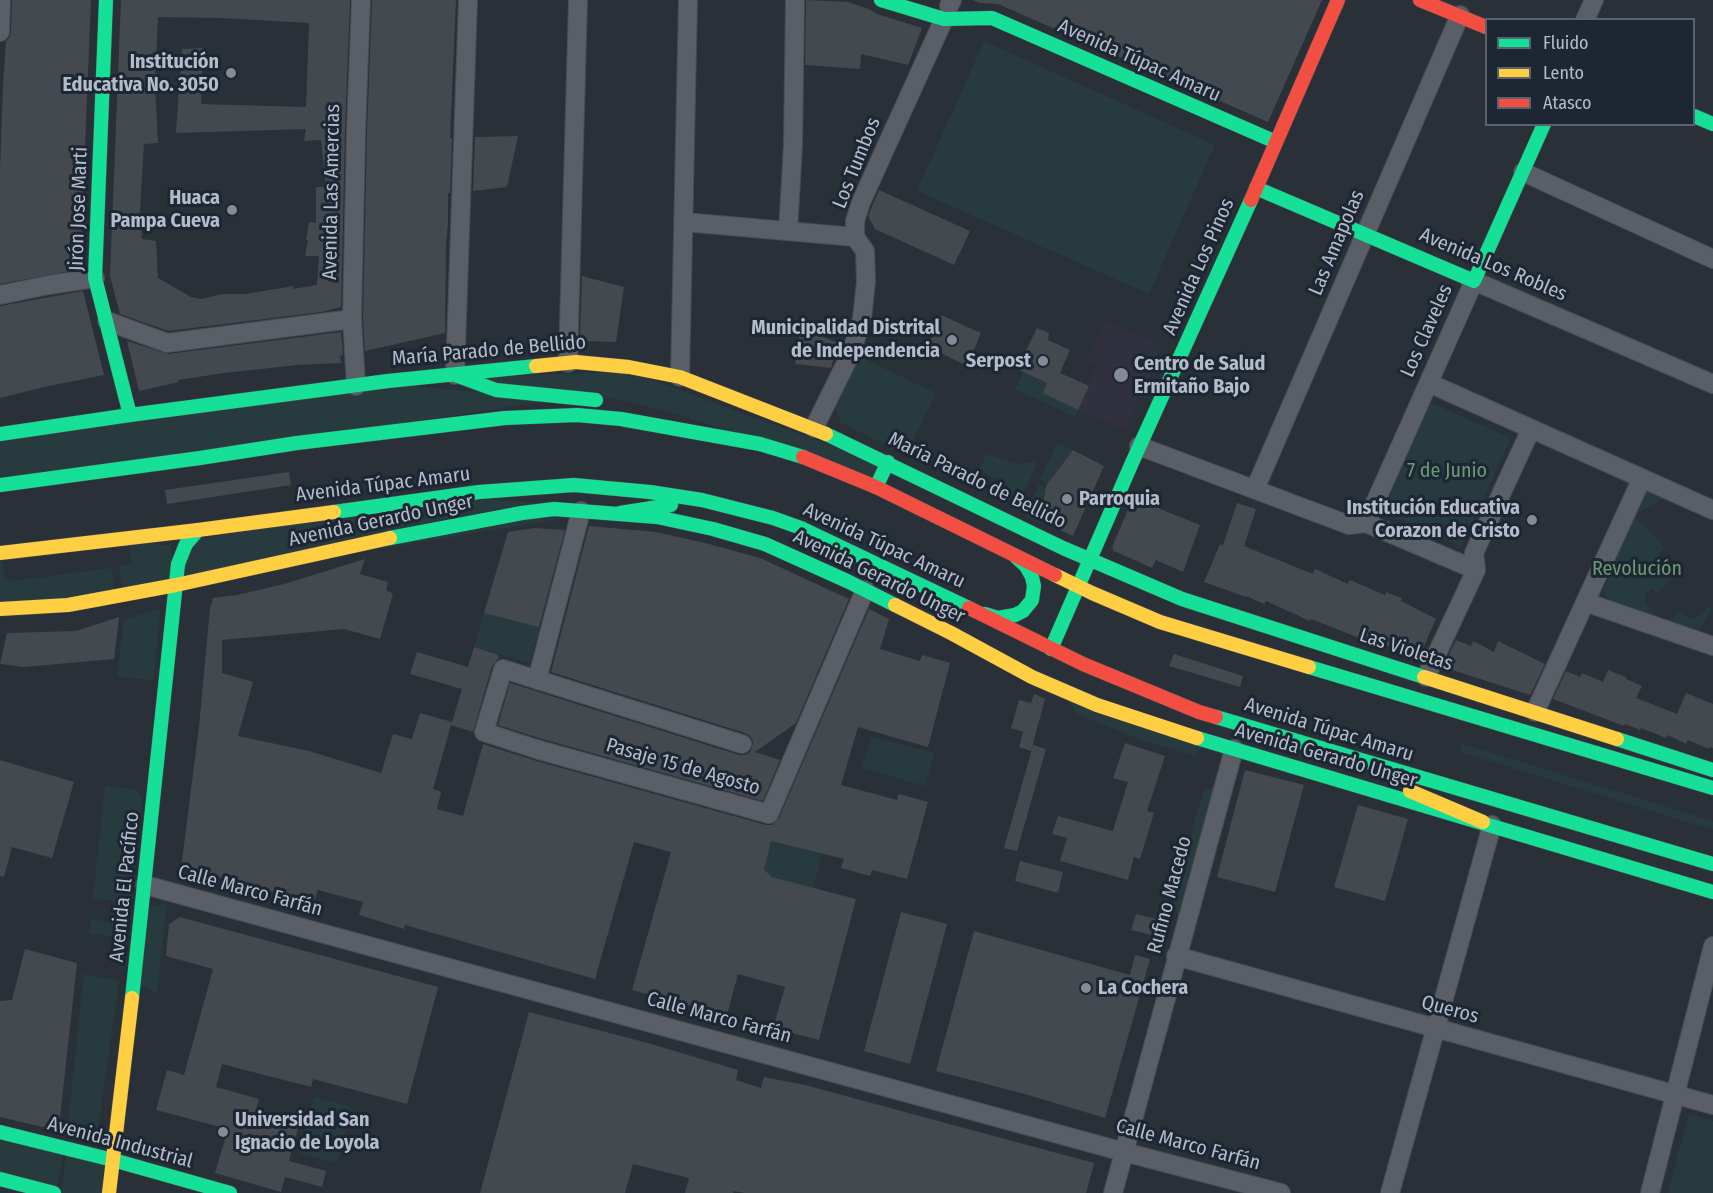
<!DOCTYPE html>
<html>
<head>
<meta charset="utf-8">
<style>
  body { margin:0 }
  #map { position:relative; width:1713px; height:1193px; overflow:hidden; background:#2a3038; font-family:"Fira Sans Condensed",sans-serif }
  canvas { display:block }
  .legend { position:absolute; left:1485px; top:18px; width:210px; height:108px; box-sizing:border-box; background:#1d2633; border:2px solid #59626f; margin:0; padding:8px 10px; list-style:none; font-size:18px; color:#b4bcc9 }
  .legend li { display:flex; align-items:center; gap:12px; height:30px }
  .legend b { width:30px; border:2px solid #59626f }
</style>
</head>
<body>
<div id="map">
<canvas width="1713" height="1193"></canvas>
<ul class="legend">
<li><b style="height:8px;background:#16e098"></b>Fluido</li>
<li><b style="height:8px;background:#ffcf43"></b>Lento</li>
<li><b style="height:8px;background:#f24e42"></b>Atasco</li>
</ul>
</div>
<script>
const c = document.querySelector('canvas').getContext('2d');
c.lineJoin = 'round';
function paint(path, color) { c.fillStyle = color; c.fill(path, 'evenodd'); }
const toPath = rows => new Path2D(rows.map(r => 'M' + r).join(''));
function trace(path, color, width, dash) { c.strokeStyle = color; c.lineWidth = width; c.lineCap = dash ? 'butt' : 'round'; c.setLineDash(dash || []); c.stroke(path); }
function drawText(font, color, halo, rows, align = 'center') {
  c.font = font + ' "Fira Sans Condensed",sans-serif'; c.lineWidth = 6; c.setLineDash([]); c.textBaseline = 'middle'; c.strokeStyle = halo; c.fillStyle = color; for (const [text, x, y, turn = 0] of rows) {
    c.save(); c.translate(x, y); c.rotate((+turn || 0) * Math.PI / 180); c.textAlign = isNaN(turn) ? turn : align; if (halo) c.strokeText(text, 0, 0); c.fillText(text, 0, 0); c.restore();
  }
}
paint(toPath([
  [1105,321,1162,345,1125,430,1078,410,1097,364,1087,360]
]), '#31303e');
paint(toPath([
  [984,41,1215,145,1149,294,917,191],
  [858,356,936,393,906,455,840,422,835,406],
  [628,371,881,464,875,478,673,413,625,401,567,393,427,380],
  [1023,372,1047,383,1043,393,1078,410,1075,417,1015,389],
  [390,384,564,399,0,483,0,438],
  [1429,402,1511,438,1461,547,1381,511],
  [1057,443,1073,450,1048,484,1040,480],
  [987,454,1018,464,1038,461,1016,509,1008,486,979,470],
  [1039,484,1046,488,1042,511,1046,514,1042,524,1025,516],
  [1647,491,1650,491,1665,497,1634,515,1665,547,1660,552,1660,563,1673,577,1657,593,1652,588,1645,596,1645,602,1659,618,1608,601,1603,591,1641,498],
  [459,497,620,509,180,582,192,540],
  [129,540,171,546,174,583,123,593,119,566,130,565,132,563],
  [0,563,2,563,6,578,11,581,111,568,116,594,0,607],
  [1713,604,1705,622,1699,628,1695,629,1669,621,1680,612,1685,616,1691,619,1695,618],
  [160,609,154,680,117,677,124,619],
  [484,613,540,627,530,663,474,647],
  [1066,694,1204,742,1196,756,1144,741,1076,714],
  [871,736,934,753,925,786,862,768],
  [1463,744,1713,821,1713,830,1460,752],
  [105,786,135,789,142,797,132,896,125,902,93,899],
  [1221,788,1183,926,1172,902,1204,789],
  [771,841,822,854,813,888,763,874],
  [167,903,157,993,136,982,144,908],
  [91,919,120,924,123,926,122,934,118,937,89,933],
  [84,974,119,980,96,1141,67,1134],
  [314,1097,352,1107,337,1163,299,1153],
  [1689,1114,1713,1121,1713,1193,1668,1193],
  [0,1133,63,1150,57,1192,0,1177],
  [67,1150,112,1161,107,1193,61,1193]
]), '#273a3e');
paint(toPath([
  [12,0,91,0,80,269,0,284,0,169,3,84,6,41,10,37,11,32],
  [121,0,350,0,345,132,341,307,321,312,168,331,120,314,110,276],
  [158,17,222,18,309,23,306,107,201,104,203,48,182,49,176,133,306,129,304,141,321,140,326,187,316,187,316,223,309,222,306,240,308,240,305,256,319,256,317,285,293,289,293,286,246,294,222,294,202,299,191,297,158,278,156,241,142,239,140,212,144,144,158,143,155,83],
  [372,0,456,0,450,138,452,138,450,193,448,193,448,224,446,244,445,333,365,351,363,319,367,132],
  [806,0,848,2,869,9,877,14,922,28,908,65,861,54,860,69,805,65],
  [972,0,1322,0,1268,122,998,4,980,3],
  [518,136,507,187,473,191,475,137],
  [879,190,970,231,954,265,875,229,868,216],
  [582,276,624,287,616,342,582,341,580,336],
  [83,291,104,375,44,387,0,398,0,306],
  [941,315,981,333,967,366,928,347],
  [826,321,823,337,838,343,831,368,795,364,801,322],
  [1037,328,1049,333,1048,340,1070,350,1060,373,1089,386,1078,410,1043,393,1047,383,1017,369],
  [341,332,343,355,340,356,341,363,298,365,224,373,178,380,179,382,139,391,127,341,168,354],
  [1073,450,1104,466,1073,536,1043,522,1046,514,1042,511,1046,486],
  [289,472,291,485,167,504,165,490],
  [1133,498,1200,525,1183,572,1156,560,1152,568,1114,551,1112,547],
  [1237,503,1256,509,1244,546,1313,574,1315,569,1348,584,1350,580,1385,595,1386,592,1402,598,1401,601,1436,619,1419,657,1404,650,1403,652,1383,644,1382,647,1311,619,1310,621,1266,601,1264,604,1246,596,1246,597,1204,582,1220,544,1223,545],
  [589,526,656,532,709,544,760,558,849,599,796,723,755,752,780,760,763,801,539,738,498,725,510,683,739,755,745,755,749,753,752,748,753,741,750,736,745,733,551,672],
  [535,528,565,530,539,627,484,613,508,532],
  [365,559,360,574,388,582,386,590,393,594,380,639,344,629,222,640,222,673,253,682,238,736,309,751,381,773,393,734,412,739,420,713,452,722,462,689,410,674,417,652,468,667,474,647,499,655,498,659,492,666,473,732,451,725,433,789,441,792,437,809,463,816,483,744,533,760,766,825,772,825,779,818,869,609,889,619,880,649,920,661,922,655,950,663,928,747,858,727,841,785,897,800,899,794,928,802,907,879,872,870,870,876,841,868,844,859,771,841,764,870,772,877,856,899,819,1040,773,1028,785,987,738,974,727,1015,632,990,671,852,634,842,595,979,405,925,404,929,359,915,363,902,318,890,313,904,251,885,181,868,199,727,210,608,213,598,237,595,284,584],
  [119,617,114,659,24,667,0,664,7,633,76,631],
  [1456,640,1471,646,1473,641,1494,652,1498,641,1545,664,1530,695,1443,667],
  [1174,654,1243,676,1240,687,1169,666],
  [1608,670,1626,677,1626,679,1642,686,1636,698,1677,714,1686,693,1713,704,1713,748,1710,747,1709,749,1688,740,1686,744,1668,735,1666,738,1641,728,1640,730,1625,724,1624,726,1553,699,1566,671,1580,677,1582,673,1603,682],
  [1034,694,1045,699,1031,751,1019,747,1023,732,1011,728,1019,700,1031,703],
  [1125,743,1165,756,1147,811,1154,813,1140,859,1134,857,1128,880,1060,861,1067,838,1052,834,1058,816,1113,831,1128,782,1113,778],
  [1033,745,1046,749,1017,851,1004,848],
  [0,760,74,782,52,858,12,847,4,877,0,876],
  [1245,770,1304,785,1275,892,1217,877],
  [1358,805,1408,819,1385,901,1334,887],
  [1020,861,1063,872,1058,893,1015,881],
  [901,912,947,924,910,1064,864,1051],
  [1136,914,1160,920,1156,936,1131,930],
  [180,917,438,987,407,1104,313,1079,311,1087,222,1064,216,1087,259,1099,255,1113,299,1125,289,1161,326,1171,322,1187,285,1177,281,1192,215,1173,228,1129,156,1110,167,1070,184,1075,213,969,166,956,169,924],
  [974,931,1130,975,1135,955,1150,959,1105,1118,1025,1094,936,1071],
  [25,949,77,963,59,1127,55,1130,0,1117,0,1001,12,1000],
  [529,1012,648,1043,738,1070,736,1080,761,1088,764,1077,805,1085,1094,1163,1086,1193,745,1193,734,1191,733,1193,685,1193,689,1178,633,1164,625,1193,480,1193]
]), '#444950');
const street = toPath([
  [949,6,952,0],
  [1585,20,1594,0],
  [0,32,1,0],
  [1523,172,1713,259],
  [684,222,855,237],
  [788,231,793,145,795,0],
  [0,295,49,285,95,278],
  [107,321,167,343,352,319],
  [568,363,578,0],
  [455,375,468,0],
  [680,377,688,0],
  [1429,383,1713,510],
  [356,386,352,319,356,132,361,0],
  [814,428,851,353,862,319,866,281,865,251,855,237,855,221,861,202,944,19],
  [1139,446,1349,525,1366,523,1476,570],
  [1255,489,1460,15],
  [1366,523,1474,281,1713,384],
  [1585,602,1713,646],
  [1426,677,1476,570,1474,553,1531,429],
  [537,680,581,511],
  [1535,712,1642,478],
  [742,744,503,669,484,732,536,749,769,814,865,590],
  [145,885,1124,1152,1281,1193],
  [1176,956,1713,1105],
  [1113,1193,1234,749],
  [1390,1193,1492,825],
  [1650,1193,1713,946]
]);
const fast = toPath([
  [106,0,95,278,130,415],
  [881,0,944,19,992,18,1276,142],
  [1694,116,1713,124],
  [1256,188,1474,281,1544,124],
  [455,375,496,390,596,400],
  [0,434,130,415,388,381,536,366],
  [826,434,1063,548,1182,599,1424,677],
  [0,485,200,458,297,443,505,418,577,415,621,419,760,444,803,457],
  [876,487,888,462],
  [334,512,479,492,574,485,650,492,702,500,773,518,801,528,969,608],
  [620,513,671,505],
  [390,538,522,513,554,509,657,517,713,529,765,544,847,581,895,605],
  [985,614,998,618,1015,615,1023,611,1032,600,1034,586,1032,577,1026,566,1016,557],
  [1051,649,1131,465,1251,200],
  [1309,667,1713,788],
  [1216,717,1713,864],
  [1197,738,1713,892],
  [1617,739,1713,770],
  [132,998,178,564,186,544,198,530],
  [0,1132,113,1160,230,1193],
  [0,1179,54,1193]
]);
const slow = toPath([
  [536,366,576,362,629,367,680,377,826,434],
  [0,553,198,530,334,512],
  [1055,575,1092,593,1160,622,1309,667],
  [895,605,951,633,1032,677,1097,705,1197,738],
  [0,609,68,605,176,585,390,538],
  [1424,677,1617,739],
  [1410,791,1483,822],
  [109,1193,132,998]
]);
const jam = toPath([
  [1420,0,1486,27],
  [1251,200,1338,0],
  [803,457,876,487,1055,575],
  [969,608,1083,664,1199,712,1216,717]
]);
trace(street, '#484c53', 20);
trace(fast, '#484c53', 15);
trace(slow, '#484c53', 15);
trace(jam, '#484c53', 15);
trace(street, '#5a5e66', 18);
trace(fast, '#16e098', 14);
trace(slow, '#ffcf43', 14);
trace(jam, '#f24e42', 14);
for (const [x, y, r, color] of [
  [231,73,6,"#848b96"],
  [232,210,6,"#848b96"],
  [952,340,6,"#848b96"],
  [1043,361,6,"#848b96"],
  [1121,375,8,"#848b96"],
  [1067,499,6,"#848b96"],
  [1532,520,6,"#848b96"],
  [1086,988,6,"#848b96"],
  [223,1132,6,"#848b96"]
]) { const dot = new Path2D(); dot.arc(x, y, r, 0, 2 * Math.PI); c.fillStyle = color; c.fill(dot); trace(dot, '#1d2633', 2); }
drawText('20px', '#b4bcc9', '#1d2633', [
  ["Avenida Túpac Amaru",1139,61,24],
  ["Los Tumbos",857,163,-68],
  ["Avenida Las Amercias",332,192,-89],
  ["Jirón Jose Marti",79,209,-88],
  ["Las Amapolas",1337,243,-67],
  ["Avenida Los Robles",1493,265,23],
  ["Avenida Los Pinos",1199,267,-66],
  ["Los Claveles",1427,331,-66],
  ["María Parado de Bellido",489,351,-5],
  ["María Parado de Bellido",977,481,26],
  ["Avenida Túpac Amaru",383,485,-7],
  ["Avenida Gerardo Unger",381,521,-12],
  ["Avenida Túpac Amaru",884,546,25],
  ["Avenida Gerardo Unger",879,577,26],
  ["Las Violetas",1406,650,18],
  ["Avenida Túpac Amaru",1329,730,17],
  ["Avenida Gerardo Unger",1326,756,16],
  ["Pasaje 15 de Agosto",683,767,16],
  ["Avenida El Pacífico",125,887,-84],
  ["Calle Marco Farfán",250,891,15],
  ["Rufino Macedo",1170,895,-75],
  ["Queros",1450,1010,15],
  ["Calle Marco Farfán",719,1018,15],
  ["Avenida Industrial",120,1143,15],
  ["Calle Marco Farfán",1188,1145,15]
]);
drawText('bold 20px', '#b4bcc9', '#1d2633', [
  ["Institución",219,62],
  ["Educativa No. 3050",219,85],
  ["Huaca",220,198],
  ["Pampa Cueva",220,221],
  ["Municipalidad Distrital",940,328],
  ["de Independencia",940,351],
  ["Serpost",1031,361],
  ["Centro de Salud",1134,364,"left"],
  ["Ermitaño Bajo",1134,387,"left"],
  ["Parroquia",1079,499,"left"],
  ["Institución Educativa",1520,508],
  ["Corazon de Cristo",1520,531],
  ["La Cochera",1098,988,"left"],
  ["Universidad San",235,1120,"left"],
  ["Ignacio de Loyola",235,1143,"left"]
], 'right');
drawText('20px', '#6b9a76', '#1d2633', [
  ["7 de Junio",1447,471],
  ["Revolución",1637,569]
]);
</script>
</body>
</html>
